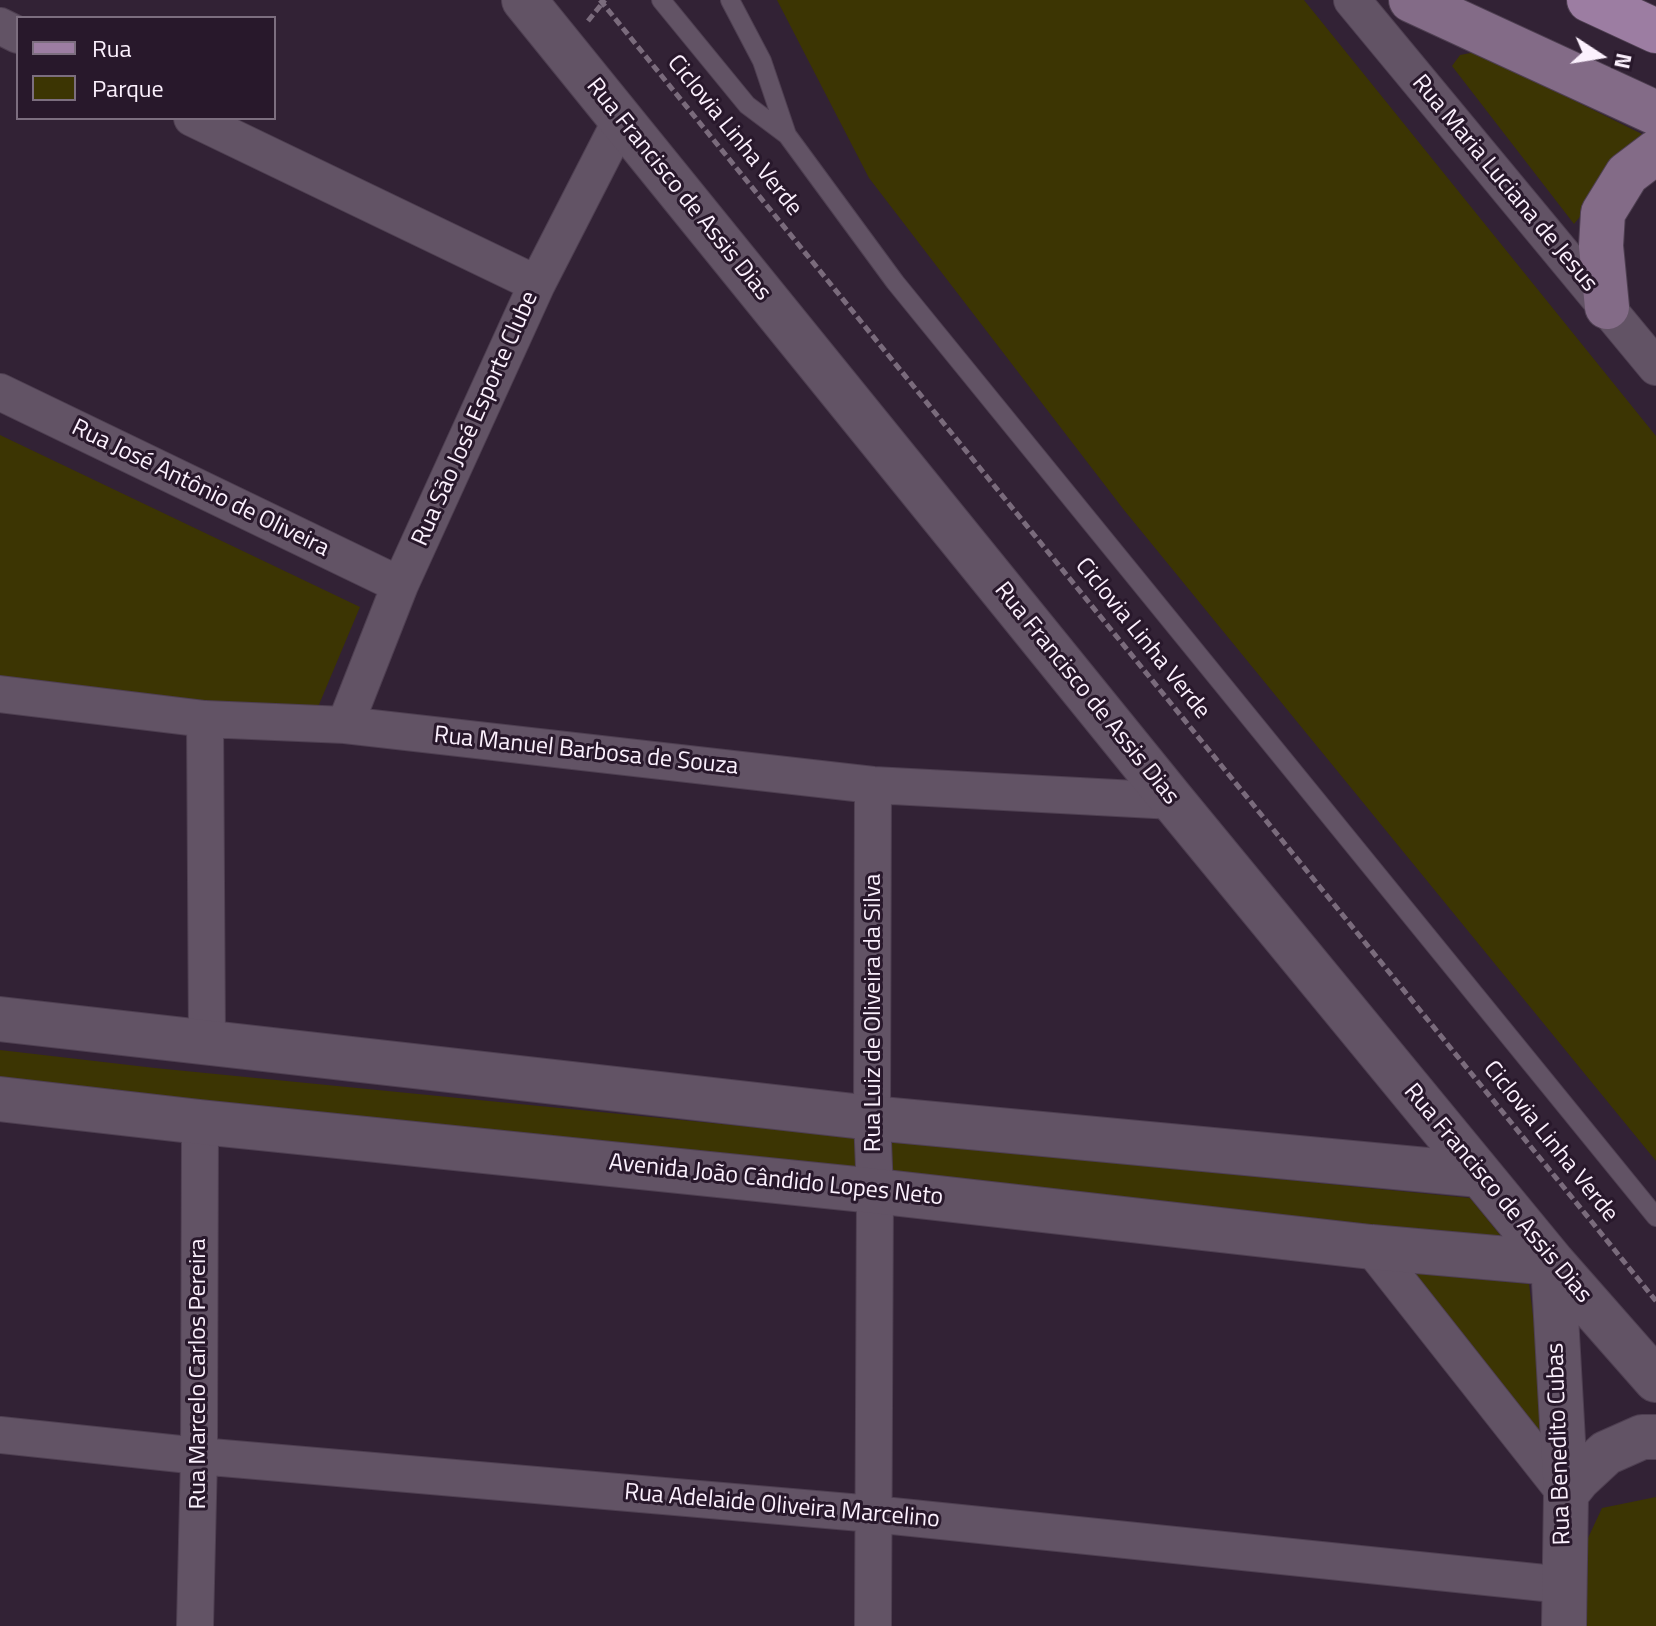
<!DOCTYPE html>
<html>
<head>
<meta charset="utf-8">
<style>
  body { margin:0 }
  #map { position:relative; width:1656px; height:1626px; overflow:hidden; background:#322235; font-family:"Titillium Web",sans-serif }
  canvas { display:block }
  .legend { position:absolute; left:16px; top:16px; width:260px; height:104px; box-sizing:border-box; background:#28182b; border:2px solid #7c6e7f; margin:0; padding:10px 14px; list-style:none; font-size:24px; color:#fbf0fd }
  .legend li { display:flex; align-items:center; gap:16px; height:40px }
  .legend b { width:40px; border:2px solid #7c6e7f }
  .north { position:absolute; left:1560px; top:16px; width:80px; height:80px; -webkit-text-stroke:6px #28182b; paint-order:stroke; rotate:102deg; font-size:22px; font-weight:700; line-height:32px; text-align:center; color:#fbf0fd }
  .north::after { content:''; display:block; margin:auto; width:28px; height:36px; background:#fbf0fd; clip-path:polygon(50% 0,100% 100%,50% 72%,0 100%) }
</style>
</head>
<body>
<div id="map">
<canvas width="1656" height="1626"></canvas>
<ul class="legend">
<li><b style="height:10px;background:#9c7da2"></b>Rua</li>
<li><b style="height:22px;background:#3c3503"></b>Parque</li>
</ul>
<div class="north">N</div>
</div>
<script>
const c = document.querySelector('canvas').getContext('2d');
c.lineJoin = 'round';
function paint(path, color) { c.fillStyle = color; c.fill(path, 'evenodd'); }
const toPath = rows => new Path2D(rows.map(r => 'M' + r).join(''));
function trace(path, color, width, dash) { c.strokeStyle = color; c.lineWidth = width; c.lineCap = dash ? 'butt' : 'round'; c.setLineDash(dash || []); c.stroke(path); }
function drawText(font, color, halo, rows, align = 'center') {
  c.font = font + ' "Titillium Web",sans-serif'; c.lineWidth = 6; c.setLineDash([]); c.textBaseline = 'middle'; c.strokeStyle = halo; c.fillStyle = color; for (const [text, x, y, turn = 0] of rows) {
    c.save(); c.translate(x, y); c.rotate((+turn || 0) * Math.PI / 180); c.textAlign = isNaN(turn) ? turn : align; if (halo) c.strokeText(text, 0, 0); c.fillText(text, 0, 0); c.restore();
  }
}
paint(toPath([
  [777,0,1304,0,1656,436,1656,1161,1124,510,869,178],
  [1476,52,1646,136,1574,224,1452,66,1460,55],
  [0,435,360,607,310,726,0,687],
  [0,1050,155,1068,1470,1198,1510,1247,0,1081],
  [1413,1273,1529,1284,1552,1466],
  [1656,1497,1656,1626,1586,1626,1588,1538,1602,1508]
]), '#3c3503');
const service = toPath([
  [661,0,747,105,787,135,895,282,1656,1217],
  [730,0,762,61,787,135]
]);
const minor = toPath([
  [1352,0,1656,367],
  [0,26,18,35],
  [192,118,537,284],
  [0,392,400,585],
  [0,694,205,719,345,725,873,785,1173,801],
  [205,719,207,1043],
  [345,725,400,585,537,284,621,120],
  [873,785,872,1118,875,1191,873,1626],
  [1371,1247,1566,1494],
  [0,1435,199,1456,873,1514,1564,1585],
  [195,1626,199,1456,200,1122]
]);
const tertiary = toPath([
  [524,0,1173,801,1553,1263,1656,1380],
  [0,1019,872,1118,1480,1175],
  [0,1099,200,1122,875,1191,1371,1247,1553,1263],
  [1553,1263,1566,1494,1564,1626],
  [1566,1494,1578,1479,1606,1453,1642,1437,1656,1437]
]);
const secondary = toPath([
  [1411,0,1656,113],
  [1607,307,1601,246,1603,213,1627,174,1656,152]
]);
const primary = toPath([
  [1589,0,1656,31]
]);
trace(service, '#4e3f51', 20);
trace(minor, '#4e3f51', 38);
trace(tertiary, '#4e3f51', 46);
trace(secondary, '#4e3f51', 46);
trace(primary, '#4e3f51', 46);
trace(toPath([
  [600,0,1656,1301],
  [588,21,605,0]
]), '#7a6b7c', 5, [8, 4]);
trace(service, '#625365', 18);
trace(minor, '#625365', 36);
trace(tertiary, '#625365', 44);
trace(secondary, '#836b87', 44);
trace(primary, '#9c7da2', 44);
drawText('24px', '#fbf0fd', '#28182b', [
  ["Ciclovia Linha Verde",734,136,51],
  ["Rua Maria Luciana de Jesus",1504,184,50],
  ["Rua Francisco de Assis Dias",678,190,51],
  ["Rua São José Esporte Clube",476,419,-66],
  ["Rua José Antônio de Oliveira",200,489,26],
  ["Ciclovia Linha Verde",1142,639,51],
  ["Rua Francisco de Assis Dias",1086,694,51],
  ["Rua Manuel Barbosa de Souza",586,752,6],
  ["Rua Luiz de Oliveira da Silva",874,1013,-90],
  ["Ciclovia Linha Verde",1550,1142,51],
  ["Avenida João Cândido Lopes Neto",776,1181,6],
  ["Rua Francisco de Assis Dias",1497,1194,50],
  ["Rua Marcelo Carlos Pereira",199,1374,-90],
  ["Rua Benedito Cubas",1560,1444,-92],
  ["Rua Adelaide Oliveira Marcelino",782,1507,5]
]);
</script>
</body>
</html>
